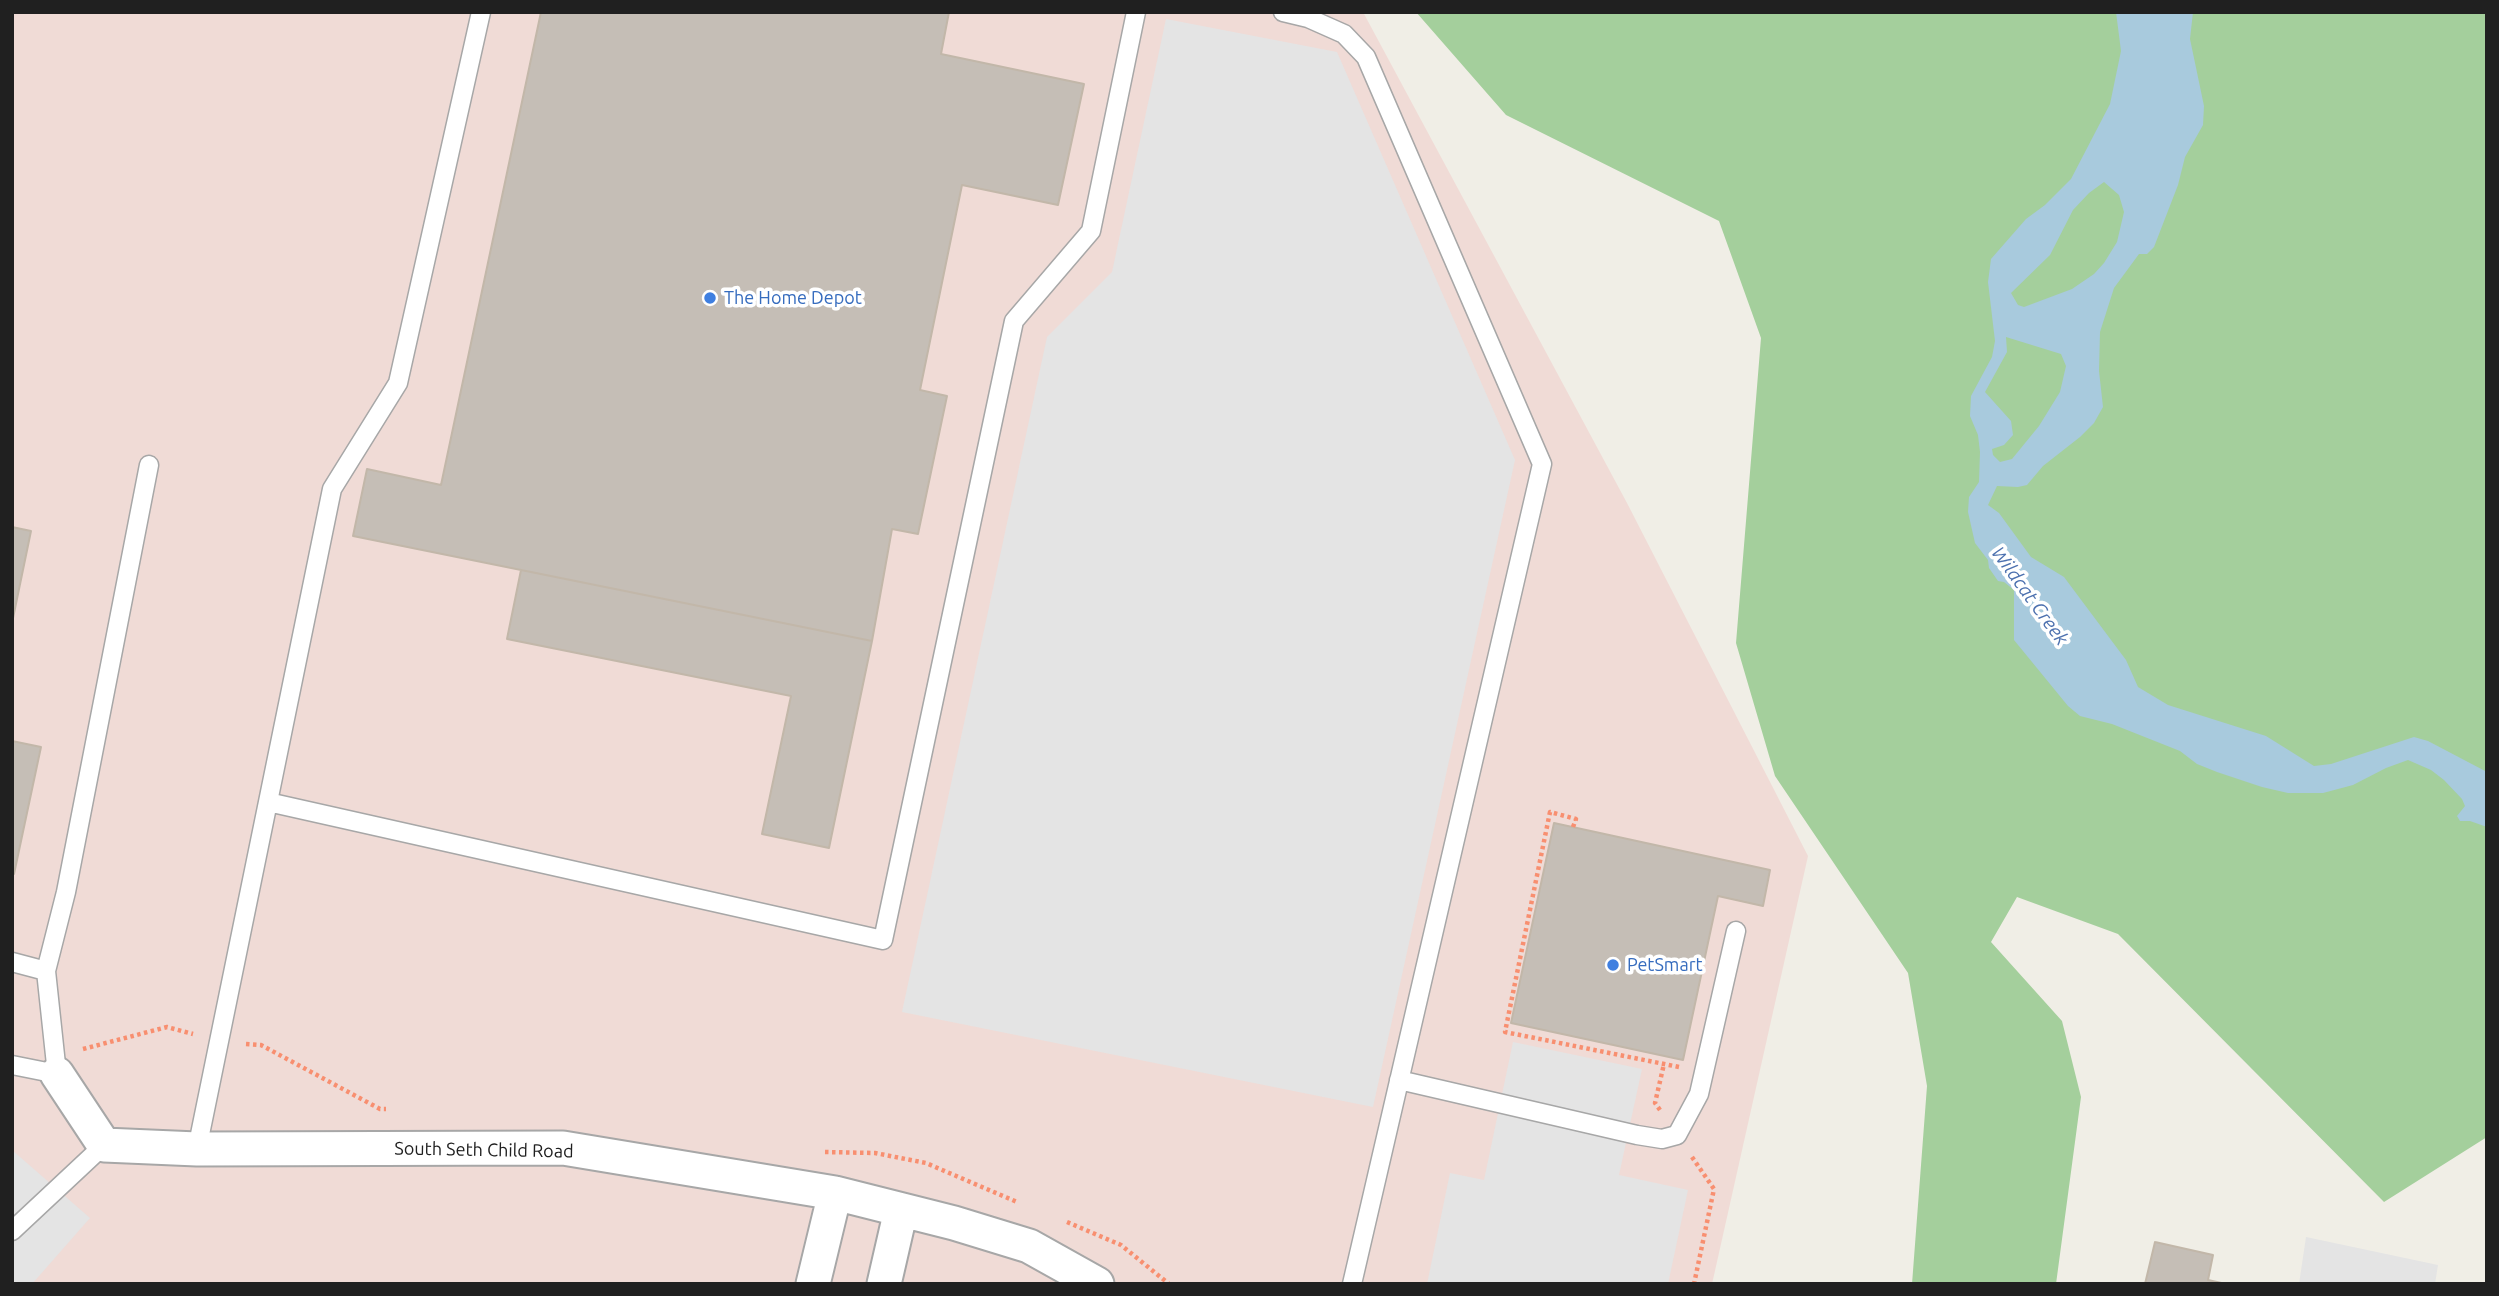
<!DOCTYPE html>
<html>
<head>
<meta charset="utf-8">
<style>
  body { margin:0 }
  #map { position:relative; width:2499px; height:1296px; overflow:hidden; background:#f0eee6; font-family:Ubuntu,sans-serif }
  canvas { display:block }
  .frame { position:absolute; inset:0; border:14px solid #202020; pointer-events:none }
</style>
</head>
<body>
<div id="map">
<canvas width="2499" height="1296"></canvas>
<div class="frame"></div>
</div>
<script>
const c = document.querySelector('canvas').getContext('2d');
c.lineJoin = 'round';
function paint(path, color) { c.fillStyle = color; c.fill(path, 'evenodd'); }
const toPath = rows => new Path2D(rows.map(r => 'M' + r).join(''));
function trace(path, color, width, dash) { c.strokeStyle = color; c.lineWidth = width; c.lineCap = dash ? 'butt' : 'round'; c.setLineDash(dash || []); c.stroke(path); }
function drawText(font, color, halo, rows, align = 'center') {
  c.font = font + ' Ubuntu,sans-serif'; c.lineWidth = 7; c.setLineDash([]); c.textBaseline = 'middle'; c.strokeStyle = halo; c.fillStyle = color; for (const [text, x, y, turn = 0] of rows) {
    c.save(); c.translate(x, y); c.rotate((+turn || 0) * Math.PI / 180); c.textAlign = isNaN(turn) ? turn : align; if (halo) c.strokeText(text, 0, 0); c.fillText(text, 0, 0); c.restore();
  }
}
paint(toPath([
  [12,12,1363,12,1627,503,1808,856,1712,1284,12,1284]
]), '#f0dbd6');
paint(toPath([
  [1416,12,2487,12,2487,1137,2384,1202,2118,934,2017,897,1991,942,2062,1021,2081,1097,2056,1284,1912,1284,1927,1086,1908,973,1775,776,1736,643,1761,338,1719,221,1506,115]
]), '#a4cf9c');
paint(toPath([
  [1166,19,1337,52,1515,460,1373,1107,902,1012,1047,337,1112,272],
  [1513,1042,1642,1069,1619,1175,1688,1190,1668,1284,1427,1284,1450,1173,1484,1180],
  [12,1150,90,1218,32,1284,12,1284],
  [2306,1237,2438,1265,2435,1284,2299,1284]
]), '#e4e4e4');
paint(toPath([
  [2116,12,2193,12,2190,39,2204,106,2203,125,2185,157,2178,185,2154,247,2147,254,2139,254,2114,288,2100,332,2099,371,2103,407,2094,423,2080,437,2043,466,2027,485,2018,487,1997,486,1988,505,1999,513,2031,557,2064,577,2126,660,2138,687,2168,705,2266,736,2314,766,2331,764,2414,737,2428,741,2487,772,2487,827,2470,821,2460,821,2457,816,2465,806,2462,799,2444,780,2431,770,2408,760,2386,768,2353,785,2323,793,2288,793,2262,787,2217,772,2197,764,2180,751,2112,724,2080,716,2068,706,2014,640,2014,590,2004,582,1998,581,1989,568,1988,560,1975,543,1968,512,1969,497,1979,482,1980,452,1978,435,1970,416,1971,396,1992,357,1995,341,1988,282,1991,259,2026,219,2045,205,2071,179,2110,104,2121,51],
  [2104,182,2119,195,2124,212,2117,242,2104,263,2094,274,2072,289,2024,307,2018,305,2011,293,2050,255,2073,210,2089,193],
  [2006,337,2061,354,2066,366,2060,392,2039,426,2012,459,2000,462,1993,455,1992,449,2004,445,2013,435,2011,421,1985,392,2007,352]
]), '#a8cadd');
const building = toPath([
  [541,12,949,12,941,54,1084,84,1058,205,962,185,920,390,947,396,918,534,892,529,872,641,353,536,367,469,441,485,541,12],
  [12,527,31,531,12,623,12,527],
  [521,570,872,641,829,848,762,834,791,696,507,639,521,570],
  [12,741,41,747,14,874,12,874,12,741],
  [1554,823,1770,870,1763,906,1718,896,1683,1060,1511,1023,1554,823],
  [2155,1242,2213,1255,2208,1280,2226,1284,2145,1284,2155,1242]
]);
paint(building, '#c5beb6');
trace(building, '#c2b7a9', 2);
const service = toPath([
  [1283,12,1308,18,1344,34,1366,57,1542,464,1352,1284],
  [268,802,883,940,1014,321,1091,231,1136,12],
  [12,962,46,971],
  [12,1065,57,1074,46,971,66,892,149,465],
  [1399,1080,1637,1135,1662,1139,1677,1135,1699,1094,1736,931],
  [197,1149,332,489,398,383,481,12],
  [12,1231,104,1145]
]);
const minor = toPath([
  [57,1074,104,1145,197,1149,563,1148,835,1193,954,1223,1029,1246,1097,1284],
  [813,1284,835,1193],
  [884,1284,901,1210]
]);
trace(service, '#a7a7a7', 21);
trace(minor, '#a7a7a7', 37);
trace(toPath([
  [1573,827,1576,819,1550,812,1505,1032,1679,1067],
  [246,1044,261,1045,380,1109,386,1109],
  [83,1049,167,1027,193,1034],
  [1660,1110,1655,1103,1664,1064],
  [825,1152,875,1153,926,1163,1017,1202],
  [1692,1157,1714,1189,1694,1284],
  [1067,1222,1121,1245,1169,1284]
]), '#f88f70', 4.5, [3.5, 3.5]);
trace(service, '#fff', 18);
trace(minor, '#fff', 33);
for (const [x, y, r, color] of [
  [710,298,7,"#3f7fe0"],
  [1613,965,7,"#3f7fe0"]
]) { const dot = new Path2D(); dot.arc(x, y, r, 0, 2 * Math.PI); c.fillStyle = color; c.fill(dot); trace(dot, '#fff', 2.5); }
drawText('18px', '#366cbe', '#fff', [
  ["The Home Depot",724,298],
  ["PetSmart",1627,965]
], 'left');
drawText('18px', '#202020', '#fff', [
  ["South Seth Child Road",484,1150,1]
]);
drawText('italic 19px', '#4d71af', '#fff', [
  ["Wildcat Creek",2030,596,54]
]);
</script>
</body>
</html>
